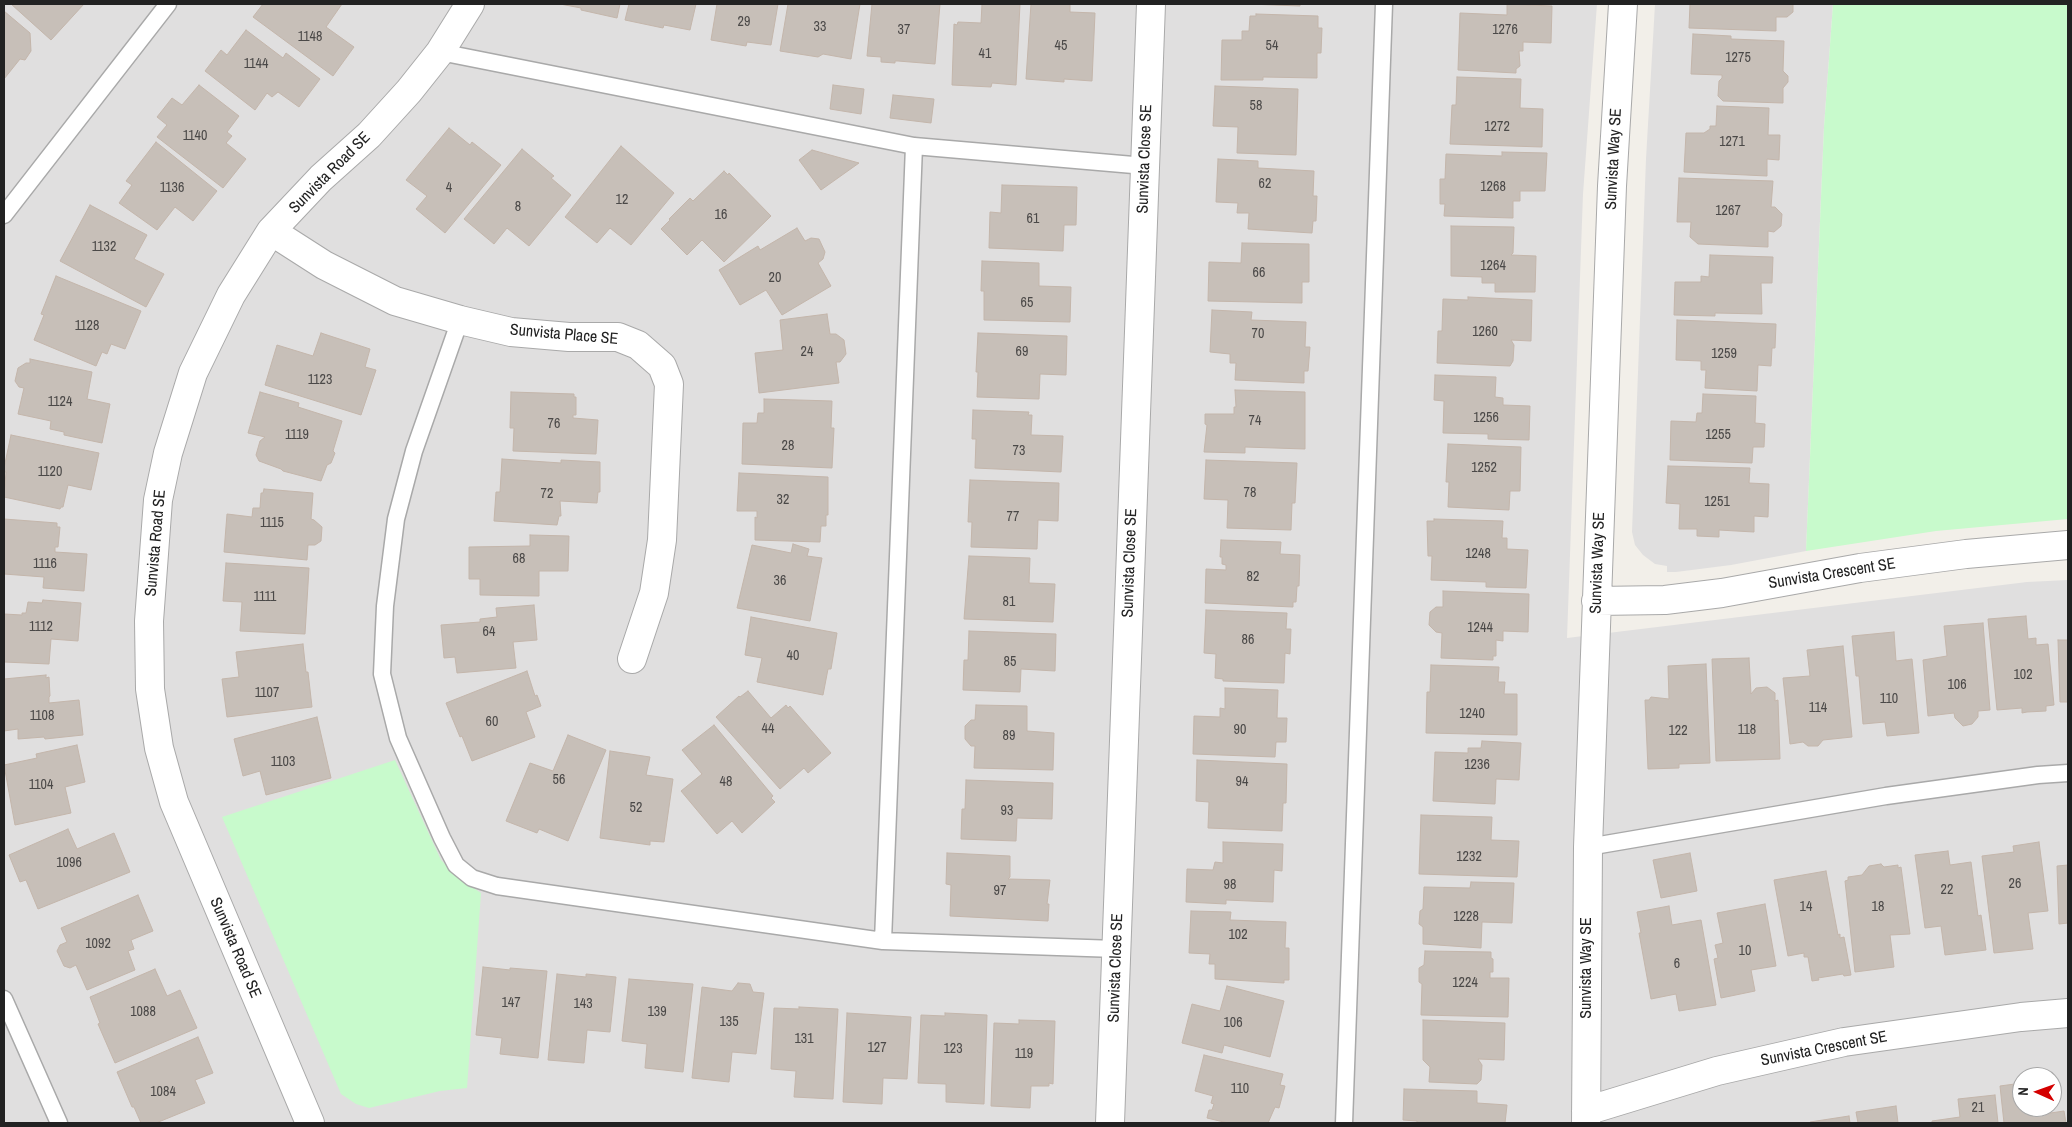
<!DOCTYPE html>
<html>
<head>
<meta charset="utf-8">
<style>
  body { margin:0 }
  #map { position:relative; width:2072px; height:1127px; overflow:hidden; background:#f2efe9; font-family:"Archivo Narrow",sans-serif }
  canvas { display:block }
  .frame { position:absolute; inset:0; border:5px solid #222; pointer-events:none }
  .north { position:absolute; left:2012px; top:1067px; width:50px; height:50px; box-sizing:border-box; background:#fff; border:1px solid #a7a7a7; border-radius:50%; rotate:272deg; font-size:14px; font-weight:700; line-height:20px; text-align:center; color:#222 }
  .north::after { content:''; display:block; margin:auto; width:18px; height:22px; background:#d40000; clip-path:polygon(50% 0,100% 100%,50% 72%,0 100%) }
</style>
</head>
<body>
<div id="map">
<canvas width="2072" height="1127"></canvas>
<div class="frame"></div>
<div class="north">N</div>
</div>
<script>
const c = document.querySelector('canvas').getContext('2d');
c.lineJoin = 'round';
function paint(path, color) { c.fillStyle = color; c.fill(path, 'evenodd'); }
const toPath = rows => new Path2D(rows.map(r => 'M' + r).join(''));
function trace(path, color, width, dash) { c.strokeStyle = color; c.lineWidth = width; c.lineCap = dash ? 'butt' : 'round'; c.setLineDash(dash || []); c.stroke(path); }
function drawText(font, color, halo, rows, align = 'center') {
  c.font = font + ' "Archivo Narrow",sans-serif'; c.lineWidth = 4; c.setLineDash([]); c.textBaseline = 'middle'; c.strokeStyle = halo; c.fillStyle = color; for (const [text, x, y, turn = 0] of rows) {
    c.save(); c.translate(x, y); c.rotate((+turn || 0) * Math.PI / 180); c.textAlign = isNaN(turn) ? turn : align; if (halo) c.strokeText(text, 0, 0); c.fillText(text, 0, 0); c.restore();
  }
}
paint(toPath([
  [4,4,1597,4,1583,194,1567,638,2027,582,2068,580,2068,1123,4,1123],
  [2022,1077,2052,1077,2052,1107,2022,1107],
  [1655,4,1833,4,1824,127,1806,551,1731,565,1676,572,1667,572,1667,566,1655,564,1643,555,1635,545,1632,532,1646,159]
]), '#e0dfdf');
paint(toPath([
  [1833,4,2068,4,2068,519,1936,531,1806,551,1824,127],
  [395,760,441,860,459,878,481,893,467,1088,440,1091,369,1108,356,1104,341,1094,222,817]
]), '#c8facc');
const building = toPath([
  [11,4,84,4,51,40,11,4],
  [263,4,342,4,326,27,354,47,333,76,253,17,263,4],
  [560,4,620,4,617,18,581,10,581,8,560,4],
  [629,4,696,4,690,30,664,25,663,28,625,20,629,4],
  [717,4,778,4,771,45,747,42,746,46,711,40,717,4],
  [788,4,860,4,851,59,823,54,818,57,780,51,788,4],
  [872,4,940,4,935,64,898,61,895,61,895,63,881,62,881,57,867,56,872,4],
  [982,4,1020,4,1016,85,992,83,991,87,952,85,954,24,957,25,958,22,981,23,982,4],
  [1031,4,1070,4,1070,12,1095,13,1092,81,1064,79,1064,82,1026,79,1031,4],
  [1249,4,1300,4,1300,6,1249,4],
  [1507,4,1552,6,1551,43,1523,42,1523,51,1519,51,1520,66,1516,69,1516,73,1458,70,1460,13,1507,15,1507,4],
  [1690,4,1793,4,1793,12,1787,17,1776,17,1776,31,1689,28,1690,4],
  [4,11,30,33,31,51,25,60,20,59,4,79,4,11],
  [1256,14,1318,16,1318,28,1322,28,1321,53,1317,53,1317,78,1263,77,1263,80,1221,80,1222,40,1242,40,1242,31,1249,31,1250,16,1256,16,1256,14],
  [246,30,283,58,286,53,320,79,299,107,278,92,272,97,267,93,255,110,205,71,221,50,227,55,246,30],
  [1693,34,1731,36,1731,39,1784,41,1783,71,1788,76,1788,82,1783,88,1783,103,1723,101,1718,96,1719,81,1722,78,1722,75,1691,74,1693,34],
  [1457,77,1521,79,1520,108,1543,109,1542,147,1450,144,1452,105,1456,105,1457,77],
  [199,85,239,116,227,132,232,136,226,143,246,159,223,188,157,137,167,125,157,117,172,98,182,105,199,85],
  [833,85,864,89,861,114,830,109,833,85],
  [1215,86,1298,89,1296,155,1237,153,1238,127,1213,126,1215,86],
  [893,95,934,99,931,123,890,118,893,95],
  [1717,106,1769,108,1768,135,1780,135,1779,160,1767,159,1767,176,1684,172,1686,133,1704,133,1710,129,1710,126,1716,126,1717,106],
  [449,128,470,145,472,142,501,165,445,233,416,209,427,196,406,180,449,128],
  [156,142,217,191,193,221,175,207,157,230,119,203,132,185,126,181,156,142],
  [621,146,674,193,631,245,610,228,597,243,565,217,621,146],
  [522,149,554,176,551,178,571,195,529,246,507,228,494,244,464,219,522,149],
  [812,150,859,163,821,190,799,160,812,150],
  [1502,152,1547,153,1545,191,1520,191,1520,201,1513,201,1513,218,1444,216,1445,204,1440,204,1440,179,1445,179,1446,154,1502,156,1502,152],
  [1218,159,1258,161,1258,168,1314,171,1313,196,1317,196,1316,221,1313,221,1312,233,1248,229,1249,213,1237,213,1238,203,1216,202,1218,159],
  [724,171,728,175,729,173,771,216,724,262,702,240,687,255,661,229,670,220,669,219,690,198,693,201,724,171],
  [1679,178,1773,181,1771,207,1775,207,1782,214,1781,226,1774,232,1768,231,1768,247,1698,244,1690,237,1691,222,1677,222,1679,178],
  [1002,185,1077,187,1076,225,1064,225,1063,251,989,248,990,212,1001,213,1002,185],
  [90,205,147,235,134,259,164,274,146,307,60,261,90,205],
  [1451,226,1514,227,1513,253,1511,255,1536,256,1535,292,1495,292,1495,283,1482,283,1482,277,1451,276,1451,226],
  [797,228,805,241,811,238,819,239,825,252,823,259,818,263,831,286,782,315,766,290,740,305,719,270,758,246,760,250,797,228],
  [1242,243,1309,244,1309,282,1302,282,1302,303,1208,301,1209,262,1241,263,1242,243],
  [1710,255,1773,257,1772,283,1761,283,1762,314,1715,313,1715,316,1674,315,1675,282,1701,282,1701,276,1709,277,1710,255],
  [982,261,1039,263,1039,286,1071,287,1070,322,984,320,984,291,981,291,982,261],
  [56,276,141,311,125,349,111,344,107,354,102,352,96,366,34,340,44,315,41,314,56,276],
  [1468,297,1532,300,1531,341,1511,340,1514,345,1513,361,1510,366,1437,363,1438,331,1442,331,1443,299,1468,300,1468,297],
  [1212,310,1252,312,1251,320,1306,322,1305,347,1310,347,1308,371,1304,371,1304,383,1235,380,1236,363,1230,363,1230,354,1210,352,1212,310],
  [827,314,830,334,836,334,844,340,846,354,840,362,836,362,839,383,759,393,755,353,783,350,780,320,827,314],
  [1677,320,1776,324,1775,348,1772,348,1771,366,1758,365,1757,391,1705,388,1706,370,1701,370,1701,361,1676,360,1677,320],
  [321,333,370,349,365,367,376,370,361,415,265,385,277,345,313,356,321,333],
  [978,333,1067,336,1066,375,1040,374,1039,399,977,397,978,372,976,372,978,333],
  [30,359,92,372,87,399,110,404,102,443,64,435,64,432,50,429,51,421,18,414,24,388,19,387,15,381,18,368,26,363,30,363,30,359],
  [1435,375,1496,377,1495,397,1503,398,1503,405,1530,406,1529,440,1488,439,1488,434,1443,433,1444,401,1434,400,1435,375],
  [1235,390,1305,392,1305,449,1245,447,1245,453,1204,452,1207,425,1205,424,1205,414,1234,414,1234,407,1236,407,1235,390],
  [260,392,299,403,298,407,342,421,333,451,335,453,331,463,327,465,321,481,283,471,281,469,259,461,256,455,260,441,265,437,248,433,260,392],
  [511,392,574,394,574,397,576,397,576,415,573,415,573,418,598,420,596,454,513,451,514,428,510,428,511,392],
  [1703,394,1756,396,1755,423,1765,424,1764,447,1753,447,1752,463,1670,460,1671,421,1696,422,1697,413,1702,413,1703,394],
  [764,399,832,401,831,428,834,428,832,468,742,464,743,423,757,423,758,413,764,413,764,399],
  [973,410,1029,412,1028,415,1032,415,1031,435,1063,436,1061,472,975,468,976,439,972,439,973,410],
  [11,435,99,453,91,490,68,485,63,507,61,507,60,509,4,497,6,472,4,472,4,468,11,435],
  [1448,444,1521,447,1520,491,1510,491,1509,510,1448,507,1449,482,1446,482,1448,444],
  [502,459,561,463,561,460,600,462,600,492,598,492,597,503,560,501,561,516,559,516,557,525,494,521,496,492,500,492,502,459],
  [1206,460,1297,463,1295,503,1292,503,1291,530,1227,528,1228,500,1204,499,1206,460],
  [1668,466,1750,468,1749,483,1769,484,1768,517,1754,516,1754,532,1719,530,1719,537,1697,536,1697,529,1679,529,1680,504,1666,503,1668,466],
  [739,473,828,477,828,515,826,515,826,526,821,526,820,542,755,540,755,517,757,518,757,511,737,511,739,473],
  [970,480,1059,483,1058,521,1038,520,1037,549,971,547,972,522,968,522,970,480],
  [264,489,313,493,311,519,314,520,322,527,321,541,315,545,308,545,307,560,224,552,227,514,252,517,253,508,260,508,261,493,263,493,264,489],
  [4,519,57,523,57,527,60,527,58,547,55,547,55,552,87,554,84,591,43,588,44,577,4,574,4,519],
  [1434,519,1503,521,1502,538,1507,538,1507,549,1528,550,1526,588,1486,587,1486,582,1431,580,1432,556,1428,556,1427,521,1434,521,1434,519],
  [530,535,569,536,568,571,539,571,539,596,480,595,480,579,469,579,469,547,530,546,530,535],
  [1221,540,1281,542,1280,554,1300,555,1299,586,1297,586,1296,602,1293,602,1293,607,1205,603,1206,569,1226,570,1226,565,1222,564,1222,557,1220,557,1221,540],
  [793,544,809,549,807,556,822,558,810,621,737,608,752,545,791,553,793,544],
  [969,556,1030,558,1029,583,1055,584,1053,622,964,619,969,556],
  [226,563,309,568,305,634,240,631,242,602,223,601,226,563],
  [1443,591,1529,594,1528,632,1503,631,1503,641,1496,640,1496,656,1493,656,1493,660,1441,658,1442,633,1436,632,1429,625,1430,612,1436,607,1443,607,1443,591],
  [43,600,81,603,78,641,51,639,49,664,4,662,4,614,22,615,22,613,26,613,28,602,42,603,43,600],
  [534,605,537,640,513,642,516,668,457,673,455,657,444,658,441,625,480,622,480,619,497,617,496,608,534,605],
  [1206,610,1287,613,1286,629,1291,629,1290,654,1285,653,1284,683,1223,681,1223,679,1215,678,1216,654,1204,653,1206,610],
  [2026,616,2028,639,2036,638,2036,645,2048,644,2054,705,2046,706,2046,711,2027,712,2022,713,2022,708,1997,710,1988,619,2026,616],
  [751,617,837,633,831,669,828,669,823,695,757,682,762,658,745,655,751,617],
  [1983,623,1990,710,1978,711,1978,717,1972,724,1963,726,1955,718,1954,713,1928,716,1923,660,1947,656,1944,626,1983,623],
  [969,631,1056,634,1055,671,1021,669,1020,692,963,690,964,660,968,660,969,631],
  [1894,632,1896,661,1912,659,1919,733,1887,736,1885,722,1863,724,1859,676,1856,676,1852,636,1894,632],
  [2058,640,2068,640,2068,702,2060,702,2058,640],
  [303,644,306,672,308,672,312,707,227,717,222,679,239,677,236,652,303,644],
  [1843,646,1852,737,1823,740,1818,746,1808,746,1803,742,1790,744,1783,678,1810,676,1807,650,1843,646],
  [1749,658,1751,694,1756,688,1767,687,1775,693,1775,701,1778,700,1780,759,1716,761,1712,659,1749,658],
  [1706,664,1710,763,1679,764,1679,768,1648,769,1645,700,1649,700,1651,697,1669,699,1668,666,1706,664],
  [1431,665,1499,667,1498,682,1505,682,1504,694,1517,694,1517,735,1426,733,1427,692,1430,692,1431,665],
  [527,671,535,696,537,695,541,706,526,712,535,737,472,761,462,736,460,737,446,703,527,671],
  [46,675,46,678,49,677,50,696,49,697,49,703,79,700,83,735,45,739,44,737,18,739,18,729,4,731,4,679,46,675],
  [1225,688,1278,690,1277,718,1287,718,1286,742,1276,742,1275,757,1193,754,1194,716,1220,717,1220,708,1225,709,1225,688],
  [748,691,771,718,786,705,788,708,790,706,831,753,808,773,804,768,780,789,716,717,739,696,740,697,748,691],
  [976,705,1027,706,1027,731,1054,733,1053,770,974,768,975,746,971,746,965,739,965,726,971,720,975,720,976,705],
  [317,717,331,778,266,795,260,771,243,776,234,739,317,717],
  [714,725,773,796,771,798,775,802,742,833,732,821,717,834,681,791,702,774,682,750,714,725],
  [568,735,606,750,568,841,539,829,537,833,506,821,530,763,553,771,568,735],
  [1482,741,1521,743,1519,780,1496,779,1495,804,1433,801,1435,752,1468,753,1468,748,1481,748,1482,741],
  [77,745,85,782,65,787,71,813,15,825,4,765,37,758,36,754,77,745],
  [610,751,650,757,646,775,673,779,664,842,650,841,650,845,600,838,610,751],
  [1197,760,1287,764,1286,803,1283,803,1282,831,1208,828,1209,802,1196,801,1197,760],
  [966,780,1053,783,1052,819,1017,818,1016,841,961,839,962,809,965,809,966,780],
  [1421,815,1492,817,1491,840,1519,841,1517,877,1419,874,1421,815],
  [68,829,77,849,114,833,130,872,38,909,26,880,20,882,9,855,68,829],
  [1223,842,1283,844,1282,871,1274,870,1273,902,1226,900,1226,904,1186,902,1187,869,1213,870,1215,862,1223,863,1223,842],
  [2039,842,2048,911,2028,913,2033,949,1994,953,1982,856,2014,852,2013,846,2039,842],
  [1948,851,1950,865,1971,862,1978,916,1981,915,1986,950,1945,955,1941,926,1925,928,1915,855,1948,851],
  [947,853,1010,856,1010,877,1008,879,1050,880,1047,904,1049,904,1048,921,950,916,951,885,946,884,947,853],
  [1690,853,1697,891,1661,898,1653,860,1690,853],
  [1881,864,1884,867,1898,865,1898,868,1901,867,1910,934,1890,935,1894,967,1855,972,1845,881,1848,880,1848,877,1862,875,1869,866,1881,864],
  [2068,865,2068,923,2059,924,2057,866,2068,865],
  [1826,871,1838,935,1840,934,1840,938,1844,937,1851,975,1844,976,1843,974,1818,978,1819,980,1812,981,1808,957,1804,957,1804,953,1788,956,1774,880,1826,871],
  [1471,882,1514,883,1512,923,1482,922,1481,948,1423,944,1423,927,1419,924,1420,911,1423,909,1424,887,1470,888,1471,882],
  [138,895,153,931,131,940,134,949,128,951,135,970,87,990,76,965,70,968,64,966,57,951,60,945,67,942,61,928,138,895],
  [1765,904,1776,966,1751,970,1755,991,1721,998,1714,959,1718,958,1715,945,1723,943,1717,913,1765,904],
  [1669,906,1672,925,1701,920,1716,1005,1679,1011,1676,994,1651,999,1639,933,1641,933,1637,912,1669,906],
  [1191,911,1231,912,1230,920,1286,922,1285,948,1289,948,1289,980,1284,980,1284,983,1215,979,1215,964,1209,964,1210,954,1189,953,1191,911],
  [1425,951,1491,952,1491,958,1493,959,1493,972,1490,972,1490,978,1509,978,1508,1017,1421,1015,1422,984,1419,982,1419,968,1424,965,1425,951],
  [483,967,510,970,510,968,547,971,538,1058,500,1054,502,1038,476,1035,483,967],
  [155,969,167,996,180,990,197,1028,115,1063,98,1024,100,1023,90,997,155,969],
  [557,974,586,977,586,974,616,977,610,1032,587,1030,584,1063,548,1060,557,974],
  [629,979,693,984,683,1072,645,1068,647,1044,622,1041,629,979],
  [738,983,750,984,753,992,764,993,756,1054,732,1052,729,1082,692,1078,702,987,732,991,738,983],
  [1227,986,1284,1001,1270,1057,1224,1045,1222,1053,1182,1043,1192,1004,1220,1011,1227,986],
  [799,1007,838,1009,833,1099,794,1097,796,1071,771,1069,774,1008,799,1009,799,1007],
  [847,1013,911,1017,907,1079,883,1078,882,1104,843,1102,847,1013],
  [945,1013,987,1015,984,1104,946,1102,946,1084,918,1083,921,1015,945,1016,945,1013],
  [1019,1020,1055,1021,1053,1084,1049,1083,1049,1086,1031,1086,1030,1108,991,1106,994,1023,1019,1024,1019,1020],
  [1423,1020,1505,1023,1504,1060,1478,1059,1482,1065,1481,1080,1477,1084,1429,1082,1430,1067,1423,1060,1423,1020],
  [198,1037,213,1073,195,1080,205,1103,156,1123,141,1123,134,1107,132,1107,117,1072,198,1037],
  [1204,1055,1283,1074,1280,1085,1285,1086,1279,1108,1275,1107,1268,1123,1228,1123,1207,1118,1209,1110,1212,1110,1214,1104,1211,1103,1213,1096,1195,1091,1204,1055],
  [2022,1083,2022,1107,2043,1107,2044,1114,2064,1111,2066,1123,2004,1123,2000,1086,2022,1083],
  [1404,1089,1477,1091,1477,1103,1507,1105,1505,1123,1417,1123,1417,1121,1403,1120,1404,1089],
  [1995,1095,1998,1123,1932,1123,1932,1121,1960,1117,1958,1099,1995,1095],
  [1896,1106,1898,1123,1858,1123,1856,1112,1896,1106],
  [1849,1116,1850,1123,1810,1123,1810,1122,1849,1116]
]);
paint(building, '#c7bfb8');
trace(building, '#c4b6ab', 1);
const lane = toPath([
  [440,52,914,146,1145,166],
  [4,215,168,4],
  [460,320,414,451,396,519,385,606,382,674,398,738,442,838,456,865,472,878,497,886,883,941,1116,949],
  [1588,847,1886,796,2038,775,2068,773],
  [883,941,914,146],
  [4,999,59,1123],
  [1344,1123,1384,4]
]);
const street = toPath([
  [271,231,324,265,395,301,460,320,511,332,569,337,618,337,638,345,662,366,669,384,662,540,654,593,632,659],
  [1596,601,1665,600,1722,593,1860,568,1966,554,2068,545],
  [1586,1111,1717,1071,1844,1042,2021,1017,2068,1013],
  [310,1123,174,802,159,748,150,689,149,621,158,500,168,453,193,373,231,295,271,231,321,178,369,135,409,91,440,52,470,4],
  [1110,1123,1151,4],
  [1586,1123,1588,847,1612,186,1623,4]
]);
trace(lane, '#a9a9a9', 19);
trace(street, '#a9a9a9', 30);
trace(lane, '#fff', 16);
trace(street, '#fff', 28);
drawText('14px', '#4b4948', null, [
  ["29",744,22],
  ["33",820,27],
  ["37",904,30],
  ["1276",1505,30],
  ["1148",310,37],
  ["45",1061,46],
  ["54",1272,46],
  ["41",985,54],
  ["1275",1738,58],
  ["1144",256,64],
  ["58",1256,106],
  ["1272",1497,127],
  ["1140",195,136],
  ["1271",1732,142],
  ["62",1265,184],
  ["1268",1493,187],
  ["1136",172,188],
  ["4",449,188],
  ["12",622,200],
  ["8",518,207],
  ["1267",1728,211],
  ["16",721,215],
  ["61",1033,219],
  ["1132",104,247],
  ["1264",1493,266],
  ["66",1259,273],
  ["20",775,278],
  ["65",1027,303],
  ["1128",87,326],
  ["1260",1485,332],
  ["70",1258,334],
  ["24",807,352],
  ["69",1022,352],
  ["1259",1724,354],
  ["1123",320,380],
  ["1124",60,402],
  ["1256",1486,418],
  ["74",1255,421],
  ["76",554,424],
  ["1119",297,435],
  ["1255",1718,435],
  ["28",788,446],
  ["73",1019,451],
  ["1252",1484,468],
  ["1120",50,472],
  ["78",1250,493],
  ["72",547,494],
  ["32",783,500],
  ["1251",1717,502],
  ["77",1013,517],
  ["1115",272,523],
  ["1248",1478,554],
  ["68",519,559],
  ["1116",45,564],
  ["82",1253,577],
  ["36",780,581],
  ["1111",265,597],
  ["81",1009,602],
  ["1112",41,627],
  ["1244",1480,628],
  ["64",489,632],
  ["86",1248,640],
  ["40",793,656],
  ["85",1010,662],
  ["102",2023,675],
  ["106",1957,685],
  ["1107",267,693],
  ["110",1889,699],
  ["114",1818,708],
  ["1240",1472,714],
  ["1108",42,716],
  ["60",492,722],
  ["44",768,729],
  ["90",1240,730],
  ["118",1747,730],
  ["122",1678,731],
  ["89",1009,736],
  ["1103",283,762],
  ["1236",1477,765],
  ["56",559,780],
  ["48",726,782],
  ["94",1242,782],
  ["1104",41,785],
  ["52",636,808],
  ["93",1007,811],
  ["1232",1469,857],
  ["1096",69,863],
  ["26",2015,884],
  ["98",1230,885],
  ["22",1947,890],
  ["97",1000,891],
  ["14",1806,907],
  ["18",1878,907],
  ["1228",1466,917],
  ["102",1238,935],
  ["1092",98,944],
  ["10",1745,951],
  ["6",1677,964],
  ["1224",1465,983],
  ["147",511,1003],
  ["143",583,1004],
  ["1088",143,1012],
  ["139",657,1012],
  ["135",729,1022],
  ["106",1233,1023],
  ["131",804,1039],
  ["127",877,1048],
  ["123",953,1049],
  ["119",1024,1054],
  ["110",1240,1089],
  ["1084",163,1092],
  ["21",1978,1108]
]);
drawText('16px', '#222', '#fff', [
  ["Sunvista Close SE",1145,159,-88],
  ["Sunvista Way SE",1614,159,-87],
  ["Sunvista Road SE",330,173,-45],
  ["Sunvista Place SE",564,335,5],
  ["Sunvista Road SE",156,543,-85],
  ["Sunvista Close SE",1130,563,-88],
  ["Sunvista Way SE",1598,563,-88],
  ["Sunvista Crescent SE",1832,574,-9],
  ["Sunvista Road SE",235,948,67],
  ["Sunvista Close SE",1116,968,-88],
  ["Sunvista Way SE",1587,968,-90],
  ["Sunvista Crescent SE",1824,1049,-11]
]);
</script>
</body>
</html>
